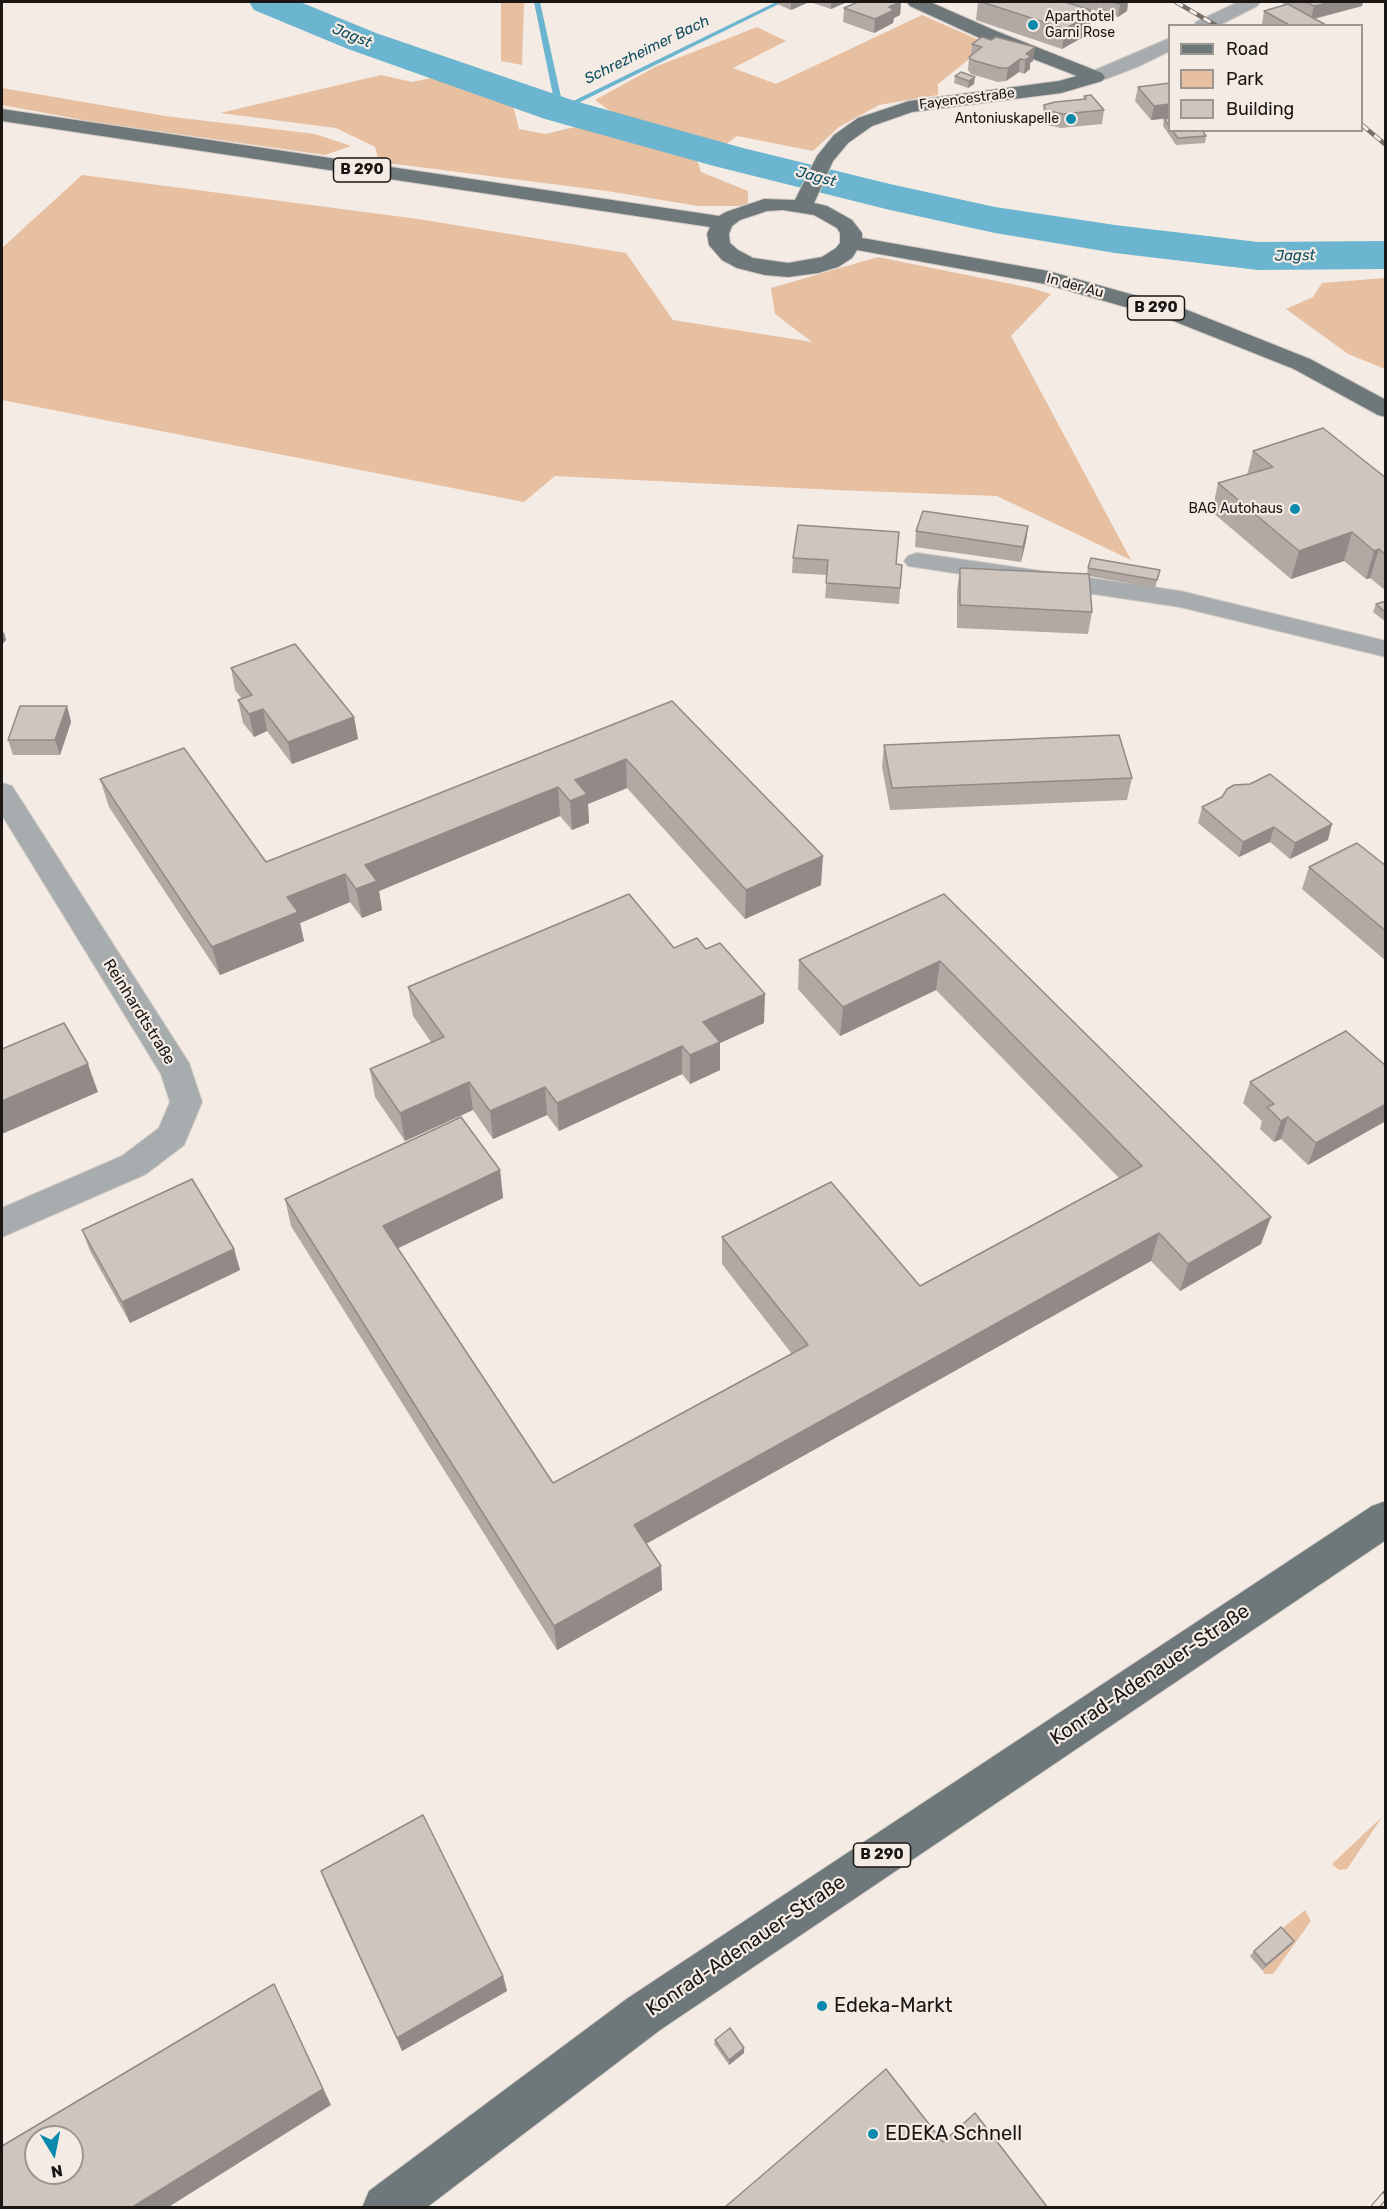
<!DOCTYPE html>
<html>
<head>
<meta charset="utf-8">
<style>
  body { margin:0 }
  #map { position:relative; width:1387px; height:2209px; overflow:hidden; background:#f4ebe4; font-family:Rubik,sans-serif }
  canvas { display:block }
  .frame { position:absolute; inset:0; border:3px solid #191614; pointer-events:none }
  .legend { position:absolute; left:1168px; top:24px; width:195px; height:108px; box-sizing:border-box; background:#f4ebe4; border:2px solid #9c9691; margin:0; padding:8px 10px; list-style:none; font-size:18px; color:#191614 }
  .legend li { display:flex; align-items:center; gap:12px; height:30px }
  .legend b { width:30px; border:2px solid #9c9691 }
  .north { position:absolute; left:24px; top:2125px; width:60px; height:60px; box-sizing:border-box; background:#f4ebe4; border:2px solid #9c9691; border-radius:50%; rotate:170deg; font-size:16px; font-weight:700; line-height:24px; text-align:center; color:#191614 }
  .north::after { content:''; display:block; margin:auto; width:21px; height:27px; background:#0c8aac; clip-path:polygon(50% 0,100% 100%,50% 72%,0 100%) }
</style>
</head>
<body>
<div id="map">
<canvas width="1387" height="2209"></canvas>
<div class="frame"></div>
<ul class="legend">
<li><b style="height:8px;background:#6e777a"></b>Road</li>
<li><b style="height:16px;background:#e7bfa1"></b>Park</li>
<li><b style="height:16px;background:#cfc5bf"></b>Building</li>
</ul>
<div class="north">N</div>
</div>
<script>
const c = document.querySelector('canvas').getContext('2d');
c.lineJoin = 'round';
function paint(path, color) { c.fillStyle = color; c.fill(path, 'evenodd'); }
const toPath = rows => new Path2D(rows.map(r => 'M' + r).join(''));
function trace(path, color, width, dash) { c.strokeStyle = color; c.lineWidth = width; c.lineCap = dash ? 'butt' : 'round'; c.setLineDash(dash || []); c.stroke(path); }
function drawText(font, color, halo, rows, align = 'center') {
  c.font = font + ' Rubik,sans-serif'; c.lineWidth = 4.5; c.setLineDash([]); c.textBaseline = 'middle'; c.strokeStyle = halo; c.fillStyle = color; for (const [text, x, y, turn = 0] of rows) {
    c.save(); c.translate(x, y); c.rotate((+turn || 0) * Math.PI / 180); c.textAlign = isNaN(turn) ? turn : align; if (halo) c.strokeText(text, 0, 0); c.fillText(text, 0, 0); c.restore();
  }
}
paint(toPath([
  [501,2,524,2,522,65,501,61],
  [922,15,988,44,938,84,938,95,879,105,839,127,813,151,737,136,722,147,620,118,595,100,655,67,757,27,786,41,733,68,776,84],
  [381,75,412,82,446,75,513,106,519,129,545,134,588,124,697,160,701,172,748,191,748,206,698,206,607,191,379,162,375,147,336,128,220,113],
  [2,88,165,116,315,134,351,146,325,155,94,122,2,105],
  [82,175,418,219,626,253,673,320,812,342,775,314,771,288,878,257,1031,288,1051,294,1011,336,1131,560,997,496,835,490,555,476,524,502,2,400,2,248],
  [1385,278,1385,369,1348,354,1286,309,1313,297,1322,283],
  [1382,1817,1347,1869,1339,1870,1332,1864],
  [1305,1910,1311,1921,1273,1974,1265,1974,1262,1970,1290,1946,1278,1932]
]), '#e7bfa1');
paint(toPath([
  [534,2,540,2,563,106,776,2,783,2,560,112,556,110,534,2]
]), '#6cb5d0');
paint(toPath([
  [249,2,300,2,376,33,575,101,743,148,890,184,995,207,1115,225,1258,242,1386,241,1386,269,1258,270,1115,253,995,233,890,210,714,166,545,119,348,49,254,10,249,2]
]), '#6cb5d0');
const minor = toPath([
  [1238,2,1260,2,1257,6,1218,26,1194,26,1196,22,1238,2],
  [1170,38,1170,51,1137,67,1095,83,1088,81,1085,77,1088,73,1170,38],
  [917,553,1180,591,1386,641,1386,657,1180,607,908,566,904,561,908,556,917,553],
  [2,783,12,786,189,1063,202,1102,184,1145,146,1174,2,1237,2,1208,122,1156,159,1128,170,1102,161,1074,2,815,2,783]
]);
const major = toPath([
  [907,2,930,2,996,31,1102,73,1105,77,1102,81,1061,93,912,112,872,126,848,143,833,161,814,203,827,206,852,220,862,233,862,238,1048,271,1187,310,1310,359,1386,400,1386,417,1378,415,1294,369,1171,320,1045,284,857,250,852,258,838,267,818,273,788,277,765,275,737,268,722,260,709,245,707,234,710,227,2,121,2,109,719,216,726,212,764,199,795,200,817,156,834,135,858,118,909,101,1059,81,1077,76,982,39,910,6,907,2],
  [783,210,814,215,837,228,840,233,840,243,836,248,822,257,788,263,753,258,738,250,730,243,729,234,732,226,740,220,767,211,783,210],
  [1386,1501,1386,1540,660,2030,426,2208,362,2208,369,2191,628,1998,1372,1506,1386,1501]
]);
trace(minor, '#d1c9c3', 2);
trace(major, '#d1c9c3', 2);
paint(minor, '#a7acae');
paint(major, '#6e777a');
const railFar1 = toPath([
  [1176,2,1217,26],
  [1362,125,1386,145]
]);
const rail = toPath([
  [1374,2208,1386,2194]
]);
trace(railFar1, '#746f6b', 4.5);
trace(rail, '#746f6b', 8);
trace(railFar1, '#f4ebe4', 3, [8]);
trace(rail, '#f4ebe4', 6, [17]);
paint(toPath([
  [777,2,807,2,807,3,791,10,777,4],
  [810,2,847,2,831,9],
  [901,2,900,15,894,18,893,23,874,33,843,22,844,8],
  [978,2,1128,2,1127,11,1118,17,1087,8,1091,10,1089,30,1085,31,1085,36,1062,49,976,20],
  [1280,2,1363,2,1362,6,1315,19,1326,25,1326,26,1263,26,1262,24,1264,11,1286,5],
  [972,44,1033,61,1030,63,1030,69,1024,74,1019,72,1006,81,998,82,971,74,968,70,969,57,971,55],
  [961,72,974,84,968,88,954,83,955,76],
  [1170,83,1170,118,1151,120,1135,101,1138,87],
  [1084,96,1104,110,1102,124,1061,128,1043,124,1042,119,1044,105,1084,99],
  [1170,118,1170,130,1202,130,1206,136,1205,143,1176,145,1163,126,1164,119],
  [1253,451,1386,478,1386,591,1370,578,1366,579,1344,561,1291,579,1212,512,1218,483,1247,475],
  [1028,526,1026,541,1021,562,915,547,916,531],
  [793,558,902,565,899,604,825,598,827,575,792,573],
  [960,568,1087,574,1088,568,1160,570,1155,588,1089,576,1092,612,1088,634,957,628,957,591],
  [1386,601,1386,622,1373,612,1376,604],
  [231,668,354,717,358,739,292,764,267,731,254,737,243,723,238,700,242,699,235,690],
  [672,701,821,885,745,919,627,788,588,804,589,823,572,830,560,816,379,891,382,910,362,918,350,902,300,923,304,941,220,975,109,807,100,779,266,862],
  [67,706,71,722,60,755,13,755,8,740],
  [884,745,1132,778,1127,800,890,810,882,767],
  [1202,807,1328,840,1290,859,1270,842,1239,857,1198,823],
  [1386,866,1386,961,1302,889,1309,867],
  [944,894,1261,1244,1180,1291,1151,1261,646,1544,661,1566,662,1590,557,1650,291,1226,285,1199,500,1170,503,1198,398,1248,553,1483,792,1354,722,1264,722,1237,920,1286,1119,1178,936,990,840,1036,798,989,799,960],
  [674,948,764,1023,720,1043,720,1070,690,1084,682,1074,559,1131,547,1115,493,1139,473,1110,405,1141,375,1097,370,1069,431,1042,413,1016,408,987],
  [1386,1066,1308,1165,1281,1139,1274,1142,1260,1129,1262,1121,1243,1103,1250,1082],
  [82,1230,234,1249,240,1270,130,1323,90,1251],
  [321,1871,503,1976,507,1991,402,2051,327,1887],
  [1290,1946,1262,1970,1250,1956,1254,1951],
  [715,2040,744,2053,729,2065,714,2044]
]), '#b2a9a4');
paint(toPath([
  [795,2,807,2,807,3,791,10,791,3],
  [831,2,847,2,831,9],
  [901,2,900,15,894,18,893,23,874,33,875,19,889,7],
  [1123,2,1128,2,1127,11,1118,17,1120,4],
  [1332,2,1363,2,1362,6,1311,19,1314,6],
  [1091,10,1089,30,1085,31,1085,36,1062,49,1065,29,1084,14],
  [1035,47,1033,61,1030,63,1030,69,1024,74,1026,54],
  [1020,59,1019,72,1006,81,1008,68],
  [975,77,974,84,968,88,969,81],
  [1170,104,1170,118,1151,120,1154,106],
  [1028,526,1026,541,1021,562,1023,547],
  [1352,532,1344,561,1291,579,1299,551],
  [1379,549,1370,578,1366,579,1374,551],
  [4,632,6,640,2,645,2,634],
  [67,706,71,722,60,755,55,740],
  [263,709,267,731,254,737,249,714],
  [354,717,358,739,292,764,288,742],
  [626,759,627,788,588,804,589,823,572,830,570,801,575,780],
  [558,787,560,816,379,891,382,910,362,918,356,889,365,865],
  [1332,824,1328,840,1290,859,1295,843],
  [1274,827,1270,842,1239,857,1243,842],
  [823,856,821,885,745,919,746,890],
  [345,874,350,902,300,923,304,941,220,975,212,947,287,897],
  [940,961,936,990,840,1036,843,1007],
  [765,994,764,1023,720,1043,720,1070,690,1084,690,1055,703,1022],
  [682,1046,682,1074,559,1131,557,1103],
  [88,1064,98,1092,2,1134,2,1101],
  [469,1082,473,1110,405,1141,400,1113],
  [545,1087,547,1115,493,1139,490,1111],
  [1386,1104,1386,1121,1308,1165,1316,1143],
  [1288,1117,1281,1139,1274,1142,1281,1121],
  [500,1170,503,1198,388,1253,383,1226],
  [1271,1217,1261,1244,1180,1291,1188,1264],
  [1159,1233,1151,1261,635,1550,634,1525],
  [234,1249,240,1270,130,1323,122,1302],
  [661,1566,662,1590,557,1650,554,1626],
  [1294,1941,1290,1946,1262,1970,1266,1965],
  [503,1976,507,1991,402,2051,397,2038],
  [274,1984,331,2105,167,2208,131,2208],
  [744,2048,744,2053,729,2065,729,2060]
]), '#918a86');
const building = toPath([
  [858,2,900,2,889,7,894,10,875,19,844,8,858,2],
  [982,2,1065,2,1091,10,1084,14,1088,16,1065,29,982,2],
  [1112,2,1123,2,1120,4,1112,2],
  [1306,2,1332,2,1314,6,1306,2],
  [1288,4,1326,25,1322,26,1291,26,1264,11,1288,4],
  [982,37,991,40,996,37,1035,47,1026,54,1031,56,1025,60,1020,59,1008,68,1000,68,972,60,969,57,982,47,972,44,982,37],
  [961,72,975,77,969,81,955,76,961,72],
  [1170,83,1170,104,1154,106,1138,87,1170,83],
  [1091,95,1104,110,1063,114,1045,110,1044,105,1055,102,1086,99,1084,96,1091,95],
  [1170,118,1170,127,1164,119,1170,118],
  [1172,130,1202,130,1206,136,1178,138,1172,130],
  [1323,428,1386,478,1386,555,1379,549,1374,551,1352,532,1299,551,1218,483,1273,467,1253,451,1323,428],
  [923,511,1028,526,1023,547,916,531,923,511],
  [798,525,899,532,896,564,902,565,900,588,826,583,828,560,793,558,798,525],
  [1091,558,1160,570,1157,580,1088,568,1091,558],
  [960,568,1089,574,1092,612,960,605,960,568],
  [1386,601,1386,613,1376,604,1386,601],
  [295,644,354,717,288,742,263,709,249,714,238,700,252,695,231,668,295,644],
  [672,701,823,856,746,890,626,759,575,780,587,794,570,801,558,787,365,865,377,881,356,889,345,874,287,897,298,912,212,947,100,779,184,748,266,862,672,701],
  [20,706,67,706,55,740,8,740,20,706],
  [1119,735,1132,778,892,788,884,745,1119,735],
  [1270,774,1332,824,1295,843,1274,827,1243,842,1202,807,1222,797,1227,789,1234,785,1250,784,1270,774],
  [1357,843,1386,866,1386,931,1309,867,1357,843],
  [629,894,674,948,697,938,706,949,720,943,765,994,703,1022,720,1042,690,1055,682,1046,557,1103,545,1087,490,1111,469,1082,400,1113,370,1069,444,1037,408,987,629,894],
  [944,894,1271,1217,1188,1264,1159,1233,634,1525,661,1566,554,1626,285,1199,461,1117,500,1170,383,1226,553,1483,808,1345,722,1237,831,1182,920,1286,1142,1166,940,961,843,1007,799,960,944,894],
  [64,1023,88,1064,2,1101,2,1049,64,1023],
  [1346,1031,1386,1066,1386,1104,1316,1143,1288,1117,1281,1121,1267,1107,1274,1104,1250,1082,1346,1031],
  [192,1179,234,1249,122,1302,82,1230,192,1179],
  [423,1815,503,1976,397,2038,321,1871,423,1815],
  [1281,1927,1294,1941,1266,1965,1254,1951,1281,1927],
  [274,1984,323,2089,131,2208,2,2208,2,2146,274,1984],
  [36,2137,72,2137,72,2173,36,2173,36,2137],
  [730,2028,744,2048,729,2060,715,2040,730,2028],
  [886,2069,943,2142,975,2113,1048,2208,724,2208,886,2069]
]);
paint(building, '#cfc5bf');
trace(building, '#918a86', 1.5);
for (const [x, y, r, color] of [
  [1033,25,6,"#0c8aac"],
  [1071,119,6,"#0c8aac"],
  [1295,509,6,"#0c8aac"],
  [822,2006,6,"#0c8aac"],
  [873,2134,6,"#0c8aac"]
]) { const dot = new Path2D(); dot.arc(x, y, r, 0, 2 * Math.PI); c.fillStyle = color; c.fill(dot); trace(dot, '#f4ebe4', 2); }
drawText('14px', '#191614', '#f4ebe4', [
  ["Aparthotel",1045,17,"left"],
  ["Garni Rose",1045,33,"left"],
  ["Antoniuskapelle",1059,119],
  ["BAG Autohaus",1283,509]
], 'right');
drawText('14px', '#191614', '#f4ebe4', [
  ["Fayencestraße",967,99,-7],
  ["In der Au",1075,286,15]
]);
drawText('italic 15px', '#114f62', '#f4ebe4', [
  ["Jagst",352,36,22],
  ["Schrezheimer Bach",647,50,-26],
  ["Jagst",816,177,15],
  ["Jagst",1295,256,-1]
]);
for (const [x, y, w] of [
  [362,170,57],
  [1156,308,57],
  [882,1855,57]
]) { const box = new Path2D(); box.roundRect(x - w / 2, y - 12, w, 24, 4.5); c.fillStyle = '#f4ebe4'; c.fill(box); trace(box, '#191614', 1.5); }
drawText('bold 15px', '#191614', null, [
  ["B 290",362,170],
  ["B 290",1156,308],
  ["B 290",882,1855]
]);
drawText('16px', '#191614', '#f4ebe4', [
  ["Reinhardtstraße",139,1012,58]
]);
drawText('20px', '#191614', '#f4ebe4', [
  ["Konrad-Adenauer-Straße",1150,1675,-34],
  ["Konrad-Adenauer-Straße",746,1946,-34]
]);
drawText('20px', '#191614', '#f4ebe4', [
  ["Edeka-Markt",834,2006],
  ["EDEKA Schnell",885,2134]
], 'left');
</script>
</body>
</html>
